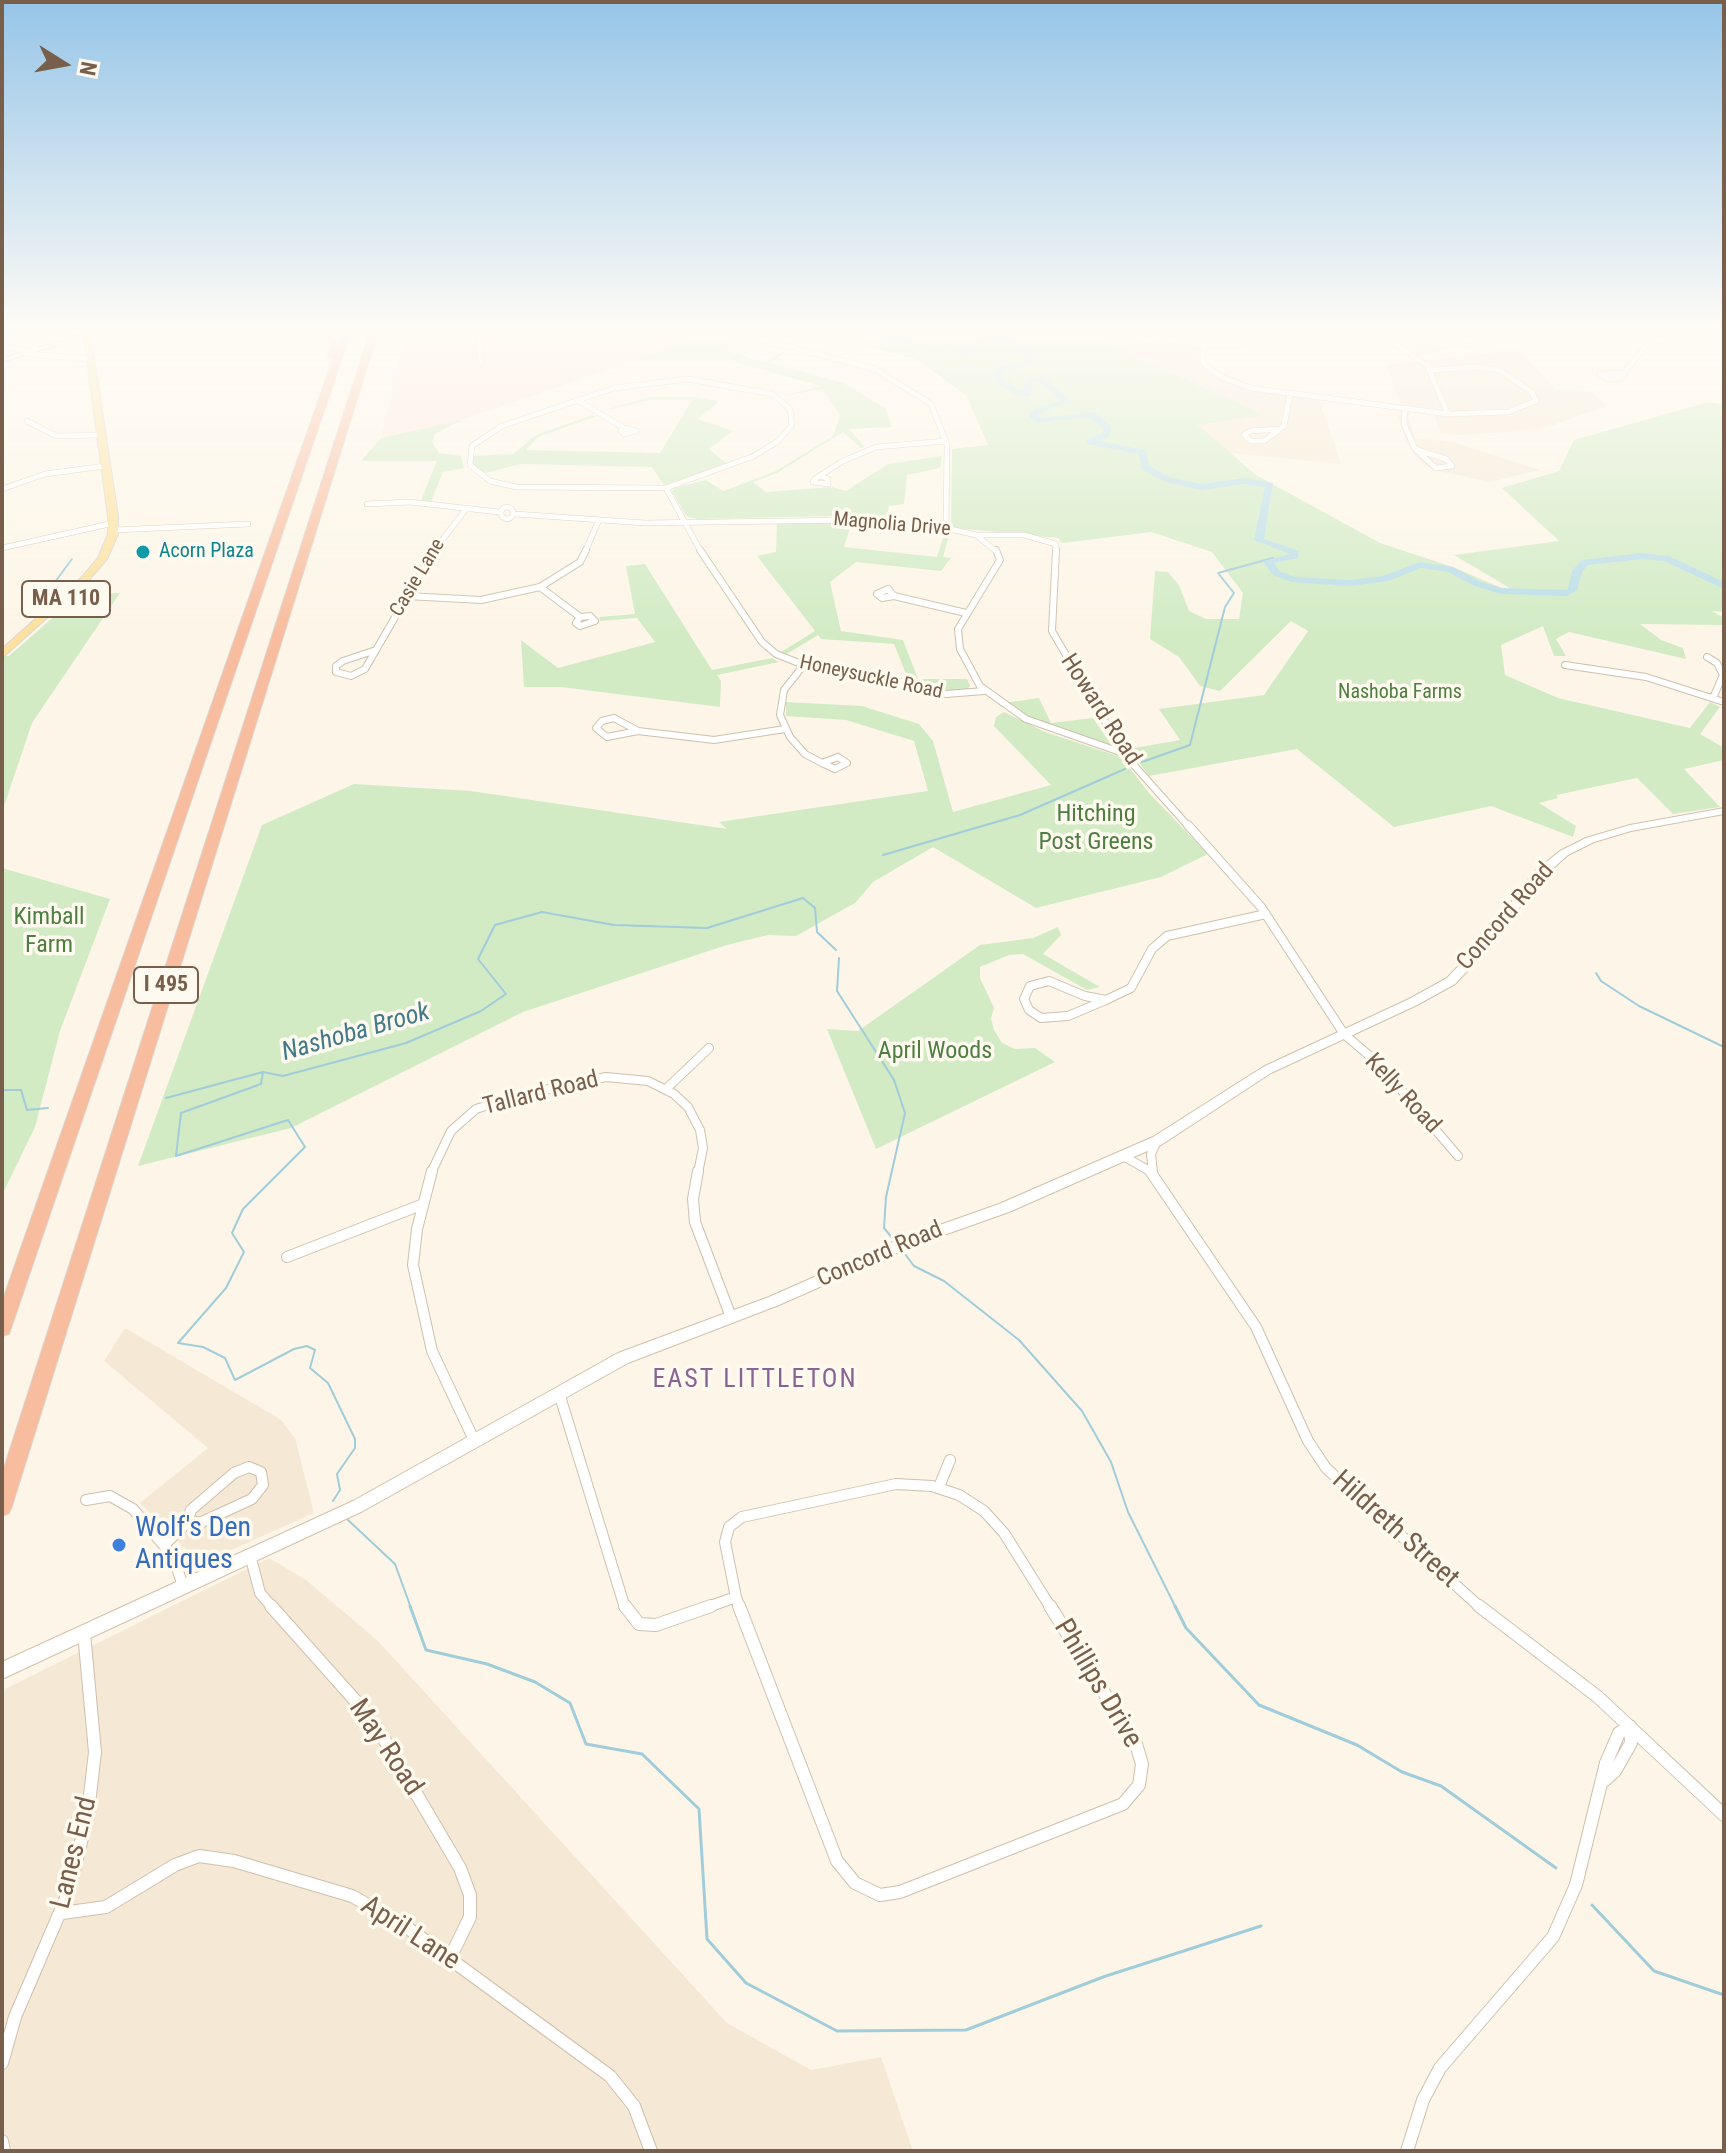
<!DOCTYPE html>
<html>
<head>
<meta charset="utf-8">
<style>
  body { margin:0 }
  #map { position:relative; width:1726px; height:2153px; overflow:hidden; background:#fdf6e8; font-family:"Roboto Condensed",sans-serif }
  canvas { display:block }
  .frame { position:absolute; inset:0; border:4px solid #785f4b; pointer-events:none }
  .north { position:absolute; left:24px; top:24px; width:80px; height:80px; -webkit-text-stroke:6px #fffaef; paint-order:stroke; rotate:101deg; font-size:22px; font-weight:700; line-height:32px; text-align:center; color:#785f4b }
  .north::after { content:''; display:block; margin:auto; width:28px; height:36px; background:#785f4b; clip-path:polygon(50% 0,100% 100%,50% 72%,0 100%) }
</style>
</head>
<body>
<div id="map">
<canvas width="1726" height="2153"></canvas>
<div class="frame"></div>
<div class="north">N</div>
</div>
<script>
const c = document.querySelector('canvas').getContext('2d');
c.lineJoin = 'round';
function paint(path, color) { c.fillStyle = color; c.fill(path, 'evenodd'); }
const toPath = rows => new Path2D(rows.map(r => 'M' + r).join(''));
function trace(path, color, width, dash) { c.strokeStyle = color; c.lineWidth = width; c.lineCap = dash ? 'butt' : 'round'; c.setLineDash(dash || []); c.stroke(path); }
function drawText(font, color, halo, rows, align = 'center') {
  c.font = font + ' "Roboto Condensed",sans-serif'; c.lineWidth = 7; c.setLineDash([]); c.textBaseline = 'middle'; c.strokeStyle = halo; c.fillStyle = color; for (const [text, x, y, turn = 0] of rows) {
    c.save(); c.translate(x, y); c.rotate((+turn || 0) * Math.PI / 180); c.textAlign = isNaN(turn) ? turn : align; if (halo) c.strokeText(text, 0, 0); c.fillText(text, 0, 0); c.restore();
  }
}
paint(toPath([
  [1082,332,1288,332,1292,344,1252,344,1248,350,1198,351,1196,357,1209,373,1247,390,1319,400,1341,464,1230,453,1197,425,1263,414],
  [1380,332,1455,332,1473,348,1418,354],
  [1519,349,1555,389,1590,391,1607,406,1538,430,1464,435,1441,434,1434,415,1412,412,1408,416,1415,438,1453,442,1540,470,1490,482,1433,470,1418,460,1407,444,1398,417,1402,406,1386,365],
  [125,1328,280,1419,295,1438,314,1513,200,1564,140,1503,208,1448,104,1361],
  [269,1558,306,1580,377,1640,727,2023,811,2070,881,2057,913,2151,2,2151,2,1701,5,1689]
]), '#f5e9d6');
paint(toPath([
  [405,332,718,332,462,420,381,438]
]), '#fde8dc');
paint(toPath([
  [718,332,733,332,726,351,765,362,789,349,770,363,844,383,885,408,892,427,849,429,865,447,861,448,843,432,777,473,753,482,766,492,832,487,846,491,888,464,942,456,940,468,907,475,904,504,889,506,886,519,832,516,697,519,686,516,672,491,675,488,706,480,723,491,774,472,833,436,840,415,823,389,782,396,820,386,727,360,635,360],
  [811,332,1082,332,1265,415,1198,425,1256,475,1380,543,1453,567,1506,590,1513,590,1454,555,1559,541,1502,488,1559,471,1574,440,1709,402,1724,405,1724,612,1712,611,1724,618,1724,625,1640,624,1661,640,1683,648,1686,659,1569,632,1556,639,1566,656,1554,656,1543,626,1501,645,1505,675,1558,698,1690,728,1710,702,1720,707,1700,734,1724,748,1724,760,1684,769,1720,807,1673,814,1637,778,1556,795,1558,798,1539,803,1576,826,1573,837,1491,806,1394,827,1297,749,1149,776,1129,749,1180,740,1159,709,1264,695,1308,631,1291,621,1220,691,1200,686,1179,657,1150,639,1155,571,1168,572,1179,585,1189,611,1206,619,1239,619,1243,593,1212,552,1151,532,1062,543,1058,538,955,528,951,526,952,449,988,445,966,395,916,359],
  [650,397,693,397,719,401,698,419,733,431,709,449,727,464,664,485,652,467,520,464,482,474,474,465,472,456,513,454,536,435,592,415,597,416,538,437,526,450,660,453,692,400,651,400,602,411],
  [462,420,435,434,432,442,439,453,461,456,464,468,443,472,431,502,421,500,437,461,361,461,381,438],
  [852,522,844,547,937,557,945,532,950,532,943,557,951,558,941,571,856,562,830,582,841,631,903,640,918,679,967,679,970,685,968,690,949,691,908,679,894,644,821,639,818,635,785,655,781,652,815,631,757,556,776,552,777,523],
  [645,564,712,670,772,658,779,662,717,675,721,681,720,707,561,687,524,687,521,640,558,668,655,642,637,618,600,621,599,617,635,614,626,566],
  [81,593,120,593,32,723,2,812,2,656,9,656],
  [1039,698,1051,723,1093,718,1116,752,1039,727,997,704],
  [786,702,862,706,919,724,933,741,953,812,1051,785,994,726,996,717,1004,712,1045,732,1121,757,1149,793,1208,854,1161,877,1036,908,933,847,873,882,855,903,796,936,768,935,727,945,523,1012,291,1128,138,1166,262,825,354,784,471,791,727,829,719,822,928,791,914,741,846,720,786,716],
  [2,868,110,899,60,1031,35,1127,2,1195],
  [1058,927,1061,935,1043,954,1100,987,1087,990,1023,954,1009,955,980,967,980,978,994,1008,991,1018,994,1030,1002,1043,1015,1049,1035,1048,1055,1062,876,1149,827,1029,858,1031,980,945,1033,938]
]), '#d2ebc5');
trace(toPath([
  [52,586,72,559],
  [1142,762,1190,745,1225,607,1234,593,1218,573,1273,558],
  [883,855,1020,815,1125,769],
  [839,958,837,991,894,1080,905,1113,886,1197,884,1228,893,1239],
  [1596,973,1601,981,1639,1006,1724,1047],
  [263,1072,261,1084,181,1113,176,1156,288,1120,305,1147,243,1209,232,1233,244,1252,226,1288,178,1343,203,1347,225,1358,235,1380,294,1349,307,1346,315,1350,310,1368,328,1383,355,1439,355,1448,337,1474,340,1490,333,1501],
  [2,1090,21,1090,27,1110,48,1108],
  [166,1098,263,1072,283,1076,406,1043,481,1011,506,994,478,959,495,925,542,912,614,925,707,928,803,898,815,908,817,932,836,950],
  [905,1254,914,1266,944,1281,1019,1340,1082,1411,1111,1462,1128,1512,1176,1608],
  [348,1520,395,1564,411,1608]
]), '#a1ccda', 2);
trace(toPath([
  [410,1606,426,1650,487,1664,535,1682,570,1703,586,1744,642,1754,699,1809,707,1939,746,1983,837,2031,966,2030,1103,1977,1261,1926],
  [1175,1606,1186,1628,1259,1705,1357,1745,1402,1772,1441,1786,1556,1868],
  [1592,1905,1654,1971,1724,1995]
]), '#a1ccda', 3);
paint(toPath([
  [863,332,874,332,938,347,951,340,962,345,964,351,972,350,983,337,1011,336,1033,356,1033,363,1005,371,1000,376,1023,392,1026,380,1042,376,1072,402,1046,410,1038,415,1040,418,1094,412,1111,427,1110,436,1099,441,1146,450,1149,466,1171,478,1202,484,1244,478,1273,483,1264,539,1299,551,1298,558,1274,563,1279,571,1295,577,1350,580,1383,576,1420,562,1453,567,1481,582,1502,588,1565,590,1568,589,1572,571,1582,560,1641,553,1669,556,1724,582,1724,589,1664,561,1641,559,1588,565,1582,572,1577,590,1567,596,1501,594,1475,586,1448,572,1421,568,1388,581,1350,586,1291,582,1273,575,1263,561,1290,554,1254,540,1265,487,1244,484,1202,490,1165,482,1142,469,1139,454,1087,444,1087,440,1103,433,1103,428,1089,417,1035,423,1029,415,1030,413,1040,406,1062,401,1038,381,1033,383,1031,395,1027,397,1015,395,992,378,991,376,999,367,1025,361,1026,359,1006,340,988,341,977,354,961,356,951,345,939,351,923,349,863,332]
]), '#bbdee8');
const streetFar4 = toPath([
  [479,332,481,362],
  [1149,332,1164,339,1145,341,1136,336,1149,332],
  [1210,332,1202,354,1204,364,1221,377,1251,388,1448,414,1508,412,1536,401,1532,392,1499,370,1478,367,1430,370],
  [1376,332,1427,365,1448,414],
  [1164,339,1208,345],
  [781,341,783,345,770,344,781,341],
  [783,345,875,369,931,404,947,445,946,528],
  [2,347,29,351,27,354,90,359],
  [1567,349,1584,332],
  [29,351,56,332],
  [1624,373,1599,374,1609,379,1620,378,1657,332],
  [688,379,772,394,790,409,792,425,778,441,754,456,666,488,516,487,490,481,470,465,472,446,502,426,614,388,688,379],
  [577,400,624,428],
  [1405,409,1404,424,1415,449],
  [27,421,56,436,100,435],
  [624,428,636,431,624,434,621,431,624,428],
  [1280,429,1264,441,1251,441,1244,435,1250,431,1280,429],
  [1280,429,1284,426,1290,394],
  [1415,449,1446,459,1452,466,1436,468,1415,449],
  [820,476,828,479,828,484,813,482,815,479,841,462,876,447,946,441],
  [666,488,701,552],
  [2,489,45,474,105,466],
  [367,504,410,502,499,512],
  '501 513a6 6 0 1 1 12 0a6 6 0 1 1-12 0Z',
  [515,514,645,523,851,520,946,528,976,535,997,552],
  [114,530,248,524],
  [976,535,1024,535,1056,544,1056,552],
  [2,548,114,523],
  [433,552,466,509],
  [585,552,598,522]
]);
const streetFar3 = toPath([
  [700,550,762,642,776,654,809,667,881,676,946,694,984,691],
  [996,550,1000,560,958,629,960,649,980,686,1026,719,1123,753],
  [1056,550,1052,631,1124,754,1189,827],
  [540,587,580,617],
  [888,589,894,596,882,598,877,594,888,589],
  [407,596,481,600,540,587,580,562,586,550],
  [894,596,966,613],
  [590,616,595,621,580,626,576,623,580,617,590,616],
  [376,650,343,661,336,666,336,672,351,676,365,669,434,550],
  [1707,657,1717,663,1723,675,1713,698],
  [1565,665,1646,677,1724,702],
  [803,666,784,690,780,715,790,737,805,754,822,763],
  [614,718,638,731,607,737,596,728,602,721,614,718],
  [638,731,714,740,785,729],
  [838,757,847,763,835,769,822,763,838,757]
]);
const streetFar2 = toPath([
  [1188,825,1261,907,1344,1034,1379,1064,1458,1156],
  [1049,981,1085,996,1106,1000,1068,1016,1041,1018,1029,1010,1024,999,1030,986,1049,981],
  [1106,1000,1131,988,1152,949,1167,936,1266,914],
  [666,1089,709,1048],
  [1125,1157,1153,1173],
  [431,1173,451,1131,476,1109,516,1096,606,1077,648,1081,674,1094,688,1107,700,1130,703,1148,698,1173],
  [1153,1173,1151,1154,1157,1141]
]);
const streetFar1 = toPath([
  [432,1171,417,1229,413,1265,432,1351,474,1440],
  [698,1171,693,1199,695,1222,731,1317],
  [1150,1171,1256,1327,1308,1441,1326,1468,1481,1608],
  [287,1257,421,1205],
  [559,1393,625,1608],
  [249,1467,261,1472,263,1485,252,1499,202,1522,187,1523,191,1510,234,1473,249,1467],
  [939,1487,950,1460],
  [86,1500,110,1496,133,1509,173,1556,183,1586],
  [165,1544,187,1523],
  [250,1555,260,1593,273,1608],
  [736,1597,740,1608],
  [736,1597,725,1542,729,1527,742,1517,896,1484,932,1486,959,1495,984,1511,1004,1533,1051,1608],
  [705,1608,736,1597]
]);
const street = toPath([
  [271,1606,361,1707,384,1739,460,1868,470,1895,470,1917,450,1958],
  [625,1606,639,1624,656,1625,711,1606],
  [739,1606,837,1861,855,1883,880,1895,900,1892,1123,1804,1139,1785,1142,1764,1136,1744,1050,1606],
  [1479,1606,1598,1697,1724,1815],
  [62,1913,106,1907,175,1865,199,1856,234,1861,352,1896,405,1926,610,2076,634,2106,651,2151],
  [2,2063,15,2017,69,1891,88,1813,95,1752,84,1633],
  [2,2141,4,2151],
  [1407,2151,1423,2100,1440,2068,1553,1937,1576,1885,1606,1763,1619,1733,1630,1726,1631,1743,1615,1771,1605,1780]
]);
const secondary = toPath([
  [93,332,101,332,2,362,2,358,93,332],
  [1724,808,1724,814,1631,831,1594,842,1568,855,1542,878,1490,947,1455,984,1417,1005,1271,1073,1161,1145,1009,1212,910,1247,779,1305,628,1363,363,1511,2,1679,2,1662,353,1501,618,1353,769,1297,900,1239,999,1204,1153,1137,1263,1067,1409,999,1447,978,1482,941,1534,872,1560,851,1586,838,1630,825,1724,808]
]);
const primary = toPath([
  [83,332,90,332,118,516,118,534,107,559,88,581,2,658,2,649,82,577,98,558,108,534,108,516,83,332]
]);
const highway = toPath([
  [320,332,328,332,338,342,338,346,343,332,351,332,11,1328,9,1334,2,1336,2,1302,333,359,328,357,330,342,320,332],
  [370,332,378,332,12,1506,9,1513,2,1516,2,1474,370,332]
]);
trace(streetFar4, '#cfbfad', 6);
trace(streetFar3, '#cfbfad', 8);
trace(streetFar2, '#cfbfad', 10);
trace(streetFar1, '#cfbfad', 12);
trace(street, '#cfbfad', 14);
trace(secondary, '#d2c0aa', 2);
trace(primary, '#dcd5d0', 2);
trace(highway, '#dcd5d0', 2);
trace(streetFar4, '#fff', 5);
trace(streetFar3, '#fff', 6);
trace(streetFar2, '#fff', 8);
trace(streetFar1, '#fff', 10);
trace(street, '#fff', 12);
paint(secondary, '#fff');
paint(primary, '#fce1a0');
paint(highway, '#f8bd9e');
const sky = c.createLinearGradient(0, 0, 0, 633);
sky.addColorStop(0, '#96c5e8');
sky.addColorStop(0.52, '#fefbf5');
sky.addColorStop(1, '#fefbf500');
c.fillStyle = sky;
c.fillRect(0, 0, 1726, 633);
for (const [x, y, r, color] of [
  [143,552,8,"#0f9aa8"],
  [119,1545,8,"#3f7fe0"]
]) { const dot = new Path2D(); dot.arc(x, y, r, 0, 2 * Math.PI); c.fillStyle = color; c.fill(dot); trace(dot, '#fffaef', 3); }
drawText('20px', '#785f4b', '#fffaef', [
  ["Magnolia Drive",892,525,5],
  ["Casie Lane",418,578,-59],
  ["Honeysuckle Road",871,678,12]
]);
drawText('20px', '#0d838f', '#fffaef', [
  ["Acorn Plaza",159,552]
], 'left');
drawText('20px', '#4f7e42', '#fffaef', [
  ["Nashoba Farms",1400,693]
]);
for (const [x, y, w] of [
  [66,599,88],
  [166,985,64]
]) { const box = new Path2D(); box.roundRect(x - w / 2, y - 18, w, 36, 6); c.fillStyle = '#fffaef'; c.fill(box); trace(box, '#785f4b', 2); }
drawText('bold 22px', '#785f4b', null, [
  ["MA 110",66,599],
  ["I 495",166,985]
]);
drawText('24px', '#785f4b', '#fffaef', [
  ["Howard Road",1100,710,57],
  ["Concord Road",1506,917,-49],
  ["Tallard Road",541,1094,-14],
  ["Kelly Road",1402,1094,47],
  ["Concord Road",880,1255,-23]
]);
drawText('24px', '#4f7e42', '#fffaef', [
  ["Hitching",1096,815],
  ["Post Greens",1096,843],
  ["Kimball",49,918],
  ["Farm",49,946],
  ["April Woods",935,1052]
]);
drawText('italic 26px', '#437a8b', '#fffaef', [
  ["Nashoba Brook",356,1033,-16]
]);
c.letterSpacing = '2px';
drawText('26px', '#886394', '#fffaef', [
  ["EAST LITTLETON",755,1380]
]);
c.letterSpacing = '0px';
drawText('28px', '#366cbe', '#fffaef', [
  ["Wolf's Den",135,1529],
  ["Antiques",135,1561]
], 'left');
drawText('28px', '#785f4b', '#fffaef', [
  ["Hildreth Street",1395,1530,42],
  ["Phillips Drive",1097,1684,59],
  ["May Road",385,1748,56],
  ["Lanes End",75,1853,-76],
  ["April Lane",410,1934,33]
]);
</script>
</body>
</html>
